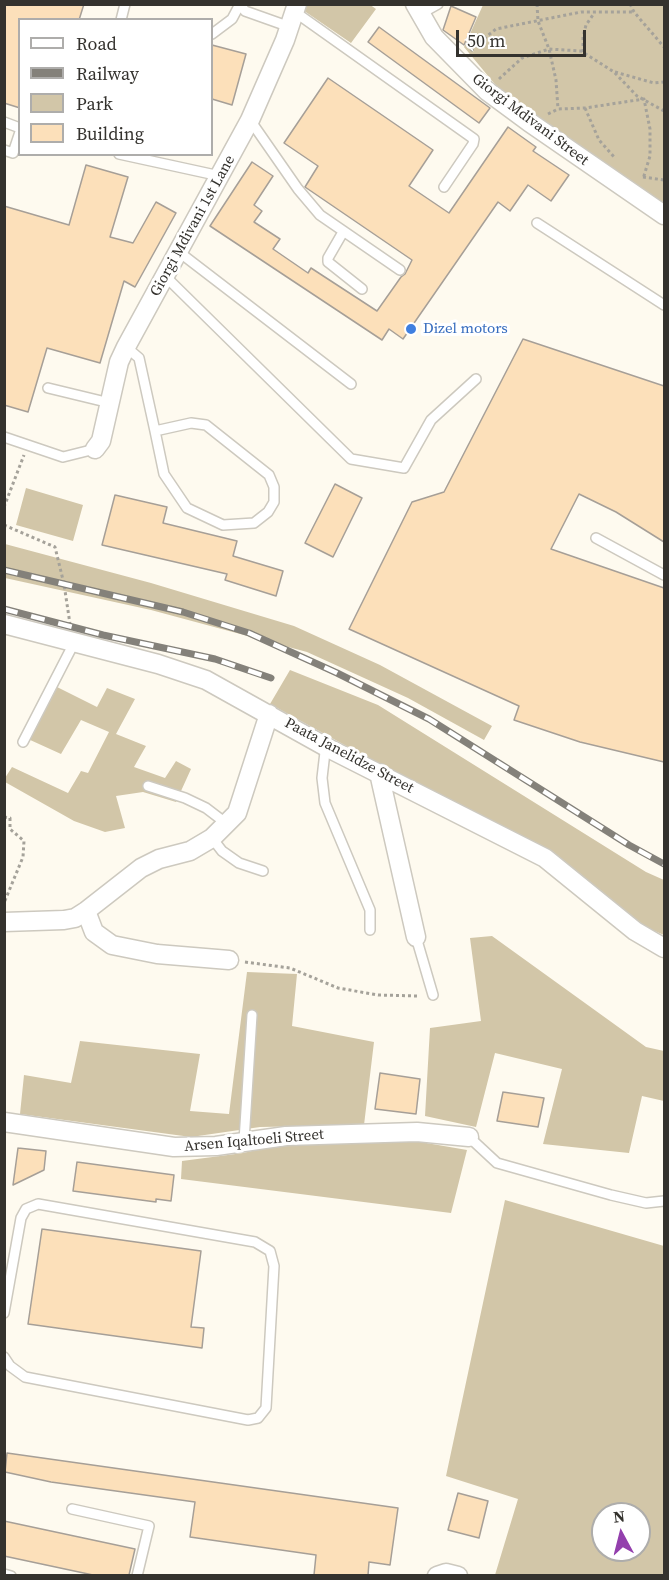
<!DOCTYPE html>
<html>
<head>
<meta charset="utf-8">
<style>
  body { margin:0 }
  #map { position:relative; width:669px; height:1580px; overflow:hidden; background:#fefaef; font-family:"Source Serif 4",serif }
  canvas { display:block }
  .frame { position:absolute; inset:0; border:6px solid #34322e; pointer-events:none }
  .legend { position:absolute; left:18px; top:18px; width:195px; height:138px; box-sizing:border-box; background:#fff; border:2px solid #aeadab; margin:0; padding:8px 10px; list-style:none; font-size:18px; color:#34322e }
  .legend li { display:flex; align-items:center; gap:12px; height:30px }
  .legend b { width:30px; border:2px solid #aeadab }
  .north { position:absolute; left:591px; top:1502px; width:60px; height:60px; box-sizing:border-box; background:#fff; border:2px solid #aeadab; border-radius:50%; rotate:353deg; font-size:16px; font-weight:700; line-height:24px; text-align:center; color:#34322e }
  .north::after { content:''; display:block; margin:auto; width:21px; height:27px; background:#933fad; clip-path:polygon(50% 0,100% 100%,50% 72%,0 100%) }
  .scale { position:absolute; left:456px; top:30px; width:130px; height:27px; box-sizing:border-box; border:3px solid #34322e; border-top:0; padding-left:8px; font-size:18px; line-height:21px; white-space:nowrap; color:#34322e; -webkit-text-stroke:4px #fff; paint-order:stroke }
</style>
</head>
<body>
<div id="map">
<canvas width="669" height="1580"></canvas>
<div class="frame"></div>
<ul class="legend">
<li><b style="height:8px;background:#fff"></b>Road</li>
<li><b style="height:8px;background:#84817a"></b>Railway</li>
<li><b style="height:16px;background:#d2c6a8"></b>Park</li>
<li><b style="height:16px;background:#fce0ba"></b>Building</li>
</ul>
<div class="north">N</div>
<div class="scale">50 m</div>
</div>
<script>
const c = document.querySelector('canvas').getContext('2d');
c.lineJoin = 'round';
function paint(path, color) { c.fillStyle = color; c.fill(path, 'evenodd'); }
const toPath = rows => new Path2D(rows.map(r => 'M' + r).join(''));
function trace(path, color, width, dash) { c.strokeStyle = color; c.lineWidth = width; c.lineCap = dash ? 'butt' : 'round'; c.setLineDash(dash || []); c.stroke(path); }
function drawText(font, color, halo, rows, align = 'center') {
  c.font = font + ' "Source Serif 4",serif'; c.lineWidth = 6; c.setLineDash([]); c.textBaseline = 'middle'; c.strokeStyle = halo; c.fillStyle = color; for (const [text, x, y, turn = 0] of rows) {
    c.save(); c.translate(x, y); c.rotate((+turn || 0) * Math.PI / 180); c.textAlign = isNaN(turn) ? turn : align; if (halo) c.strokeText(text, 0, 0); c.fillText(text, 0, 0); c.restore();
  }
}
paint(toPath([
  [298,4,369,4,376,9,351,43,297,6],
  [483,5,664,5,664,207,503,94,464,47],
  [26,488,83,505,73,541,16,525],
  [5,544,151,583,294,626,380,665,492,726,484,740,408,698,307,652,151,610,5,578],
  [290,670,378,705,646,872,664,880,664,935,638,924,379,764,270,704],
  [57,687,97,707,107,688,135,699,116,734,146,746,134,767,165,778,176,761,191,769,176,802,143,792,116,796,125,828,105,832,74,821,5,782,5,778,12,767,68,793,81,771,88,773,109,732,81,720,61,754,28,739],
  [492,936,646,1047,664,1051,664,1101,642,1096,629,1153,543,1144,562,1069,495,1053,476,1127,425,1116,430,1028,481,1021,470,938],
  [247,972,297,974,292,1026,374,1042,364,1125,260,1127,191,1137,20,1114,24,1075,71,1083,80,1041,200,1054,190,1111,229,1114],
  [409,1140,467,1150,451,1213,181,1179,182,1161,243,1153,286,1143],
  [505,1200,664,1246,664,1575,495,1575,518,1499,446,1476],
  [603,1514,639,1514,639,1550,603,1550]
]), '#d2c6a8');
const building = toPath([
  [4,4,84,4,79,20,20,20,20,108,4,103,4,4],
  [451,6,476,17,464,45,443,30,451,6],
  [379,27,490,108,479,123,368,42,379,27],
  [212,45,246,54,232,105,212,99,212,45],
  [328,78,433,150,409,186,449,213,508,127,536,147,533,151,569,175,551,201,528,185,510,211,498,202,403,339,389,329,382,340,210,226,252,162,273,176,254,205,262,211,254,222,280,239,273,249,308,273,311,268,377,311,401,277,405,274,412,260,305,187,318,166,284,143,328,78],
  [86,165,128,177,110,237,133,243,156,202,176,213,135,287,124,281,100,363,47,348,28,412,4,405,4,206,69,225,86,165],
  [523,339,664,386,664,542,616,512,579,494,551,549,664,588,664,762,580,742,514,720,519,706,349,629,412,502,444,492,523,339],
  [335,484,362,498,333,557,305,543,335,484],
  [115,495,167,507,163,523,237,541,233,556,283,571,276,596,225,580,227,574,102,545,115,495],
  [380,1073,420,1079,416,1114,375,1109,380,1073],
  [503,1092,544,1098,538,1127,497,1121,503,1092],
  [18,1148,46,1151,44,1170,13,1185,18,1148],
  [77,1162,174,1175,171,1201,156,1199,156,1202,73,1191,77,1162],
  [42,1229,201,1251,191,1327,204,1328,202,1348,28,1324,42,1229],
  [7,1453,398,1508,390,1565,369,1562,368,1575,314,1575,316,1555,190,1537,195,1502,51,1482,5,1472,7,1453],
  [458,1493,488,1501,479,1538,448,1530,458,1493],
  [4,1521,135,1549,129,1575,93,1575,4,1556,4,1521]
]);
paint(building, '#fce0ba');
trace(building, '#a69f97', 1.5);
const service = toPath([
  [240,4,245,11,290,27],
  [295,12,474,139,473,144,444,187],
  [420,14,438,4],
  [121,20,125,4],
  [212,34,232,19,240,4],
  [250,120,298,189,320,215,400,270],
  [4,122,20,128],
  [4,150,13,153,20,132],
  [119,154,220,176],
  [537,223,664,305],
  [343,232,328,258,328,262,362,289],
  [179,252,351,384],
  [166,277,351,459,404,468,431,420,476,379],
  [126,347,139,358,155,431,164,474,187,508,223,525,254,523,268,512,274,502,274,487,269,475,206,425,191,423,155,431],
  [48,388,110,403],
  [4,437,63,457,95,449],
  [596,538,664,575],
  [23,742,74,643],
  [328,748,325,752,322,778,325,803,370,910,370,930],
  [148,786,185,798,206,808,227,824],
  [212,838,222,851,239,863,263,871],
  [416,937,433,995],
  [469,1137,497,1163,611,1195,646,1203,664,1201],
  [244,1141,252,1015],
  [4,1313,21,1218,26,1209,38,1204,255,1242,270,1251,274,1266,266,1408,258,1418,248,1420,25,1377,10,1366,4,1357],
  [72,1509,149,1526,137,1576],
  [4,1574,11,1576]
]);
const minor = toPath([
  [415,4,434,37,487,91,529,122,664,215],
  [95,449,101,441,119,362,126,347,250,120,285,40,297,4],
  [4,624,158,664,206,680,328,748,545,858,635,931,664,948],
  [379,773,416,937],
  [86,911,94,932,112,945,157,954,229,960],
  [4,922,64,920,75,918,86,911,141,868,159,859,190,851,212,838,237,813,269,714],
  [4,1122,174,1147,216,1146,286,1136,417,1132,469,1137],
  [437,1576,446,1573,458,1576]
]);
trace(service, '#cdc9bf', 12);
trace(minor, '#cdc9bf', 21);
trace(toPath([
  [537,4,538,21,549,49,556,80,558,109],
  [630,4,634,12,664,47],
  [471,51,477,44,496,29,581,12,634,12],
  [583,52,583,37,586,25,595,12],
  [615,72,654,83,664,82],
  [499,79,522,58,549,49,581,51,614,72,637,96,664,111],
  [585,108,599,140,615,158],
  [548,114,558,109,585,108,644,99,650,129,650,156,643,179],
  [643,177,664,180],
  [4,507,24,455],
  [4,525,55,547,64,584,70,624],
  [4,817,10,818,10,829,24,841,23,857,4,903],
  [245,962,290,968,338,988,378,995,419,996]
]), '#a5a29a', 3, [3, 3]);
trace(service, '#fff', 9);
trace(minor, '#fff', 18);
const rail = toPath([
  [4,570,183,612,249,633,337,673,429,719,629,845,664,864],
  [4,609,103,635,215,659,271,678]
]);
trace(rail, '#84817a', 7);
trace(rail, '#fff', 4.5, [14]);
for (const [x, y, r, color] of [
  [411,329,6,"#3f7fe0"]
]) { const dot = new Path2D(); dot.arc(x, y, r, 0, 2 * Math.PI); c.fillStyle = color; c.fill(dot); trace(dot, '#fff', 2); }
drawText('15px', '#34322e', '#fff', [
  ["Giorgi Mdivani Street",530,120,37],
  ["Giorgi Mdivani 1st Lane",193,226,-61],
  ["Paata Janelidze Street",349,756,28],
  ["Arsen Iqaltoeli Street",254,1141,-5]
]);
drawText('15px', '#366cbe', '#fff', [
  ["Dizel motors",423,329]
], 'left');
</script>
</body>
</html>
